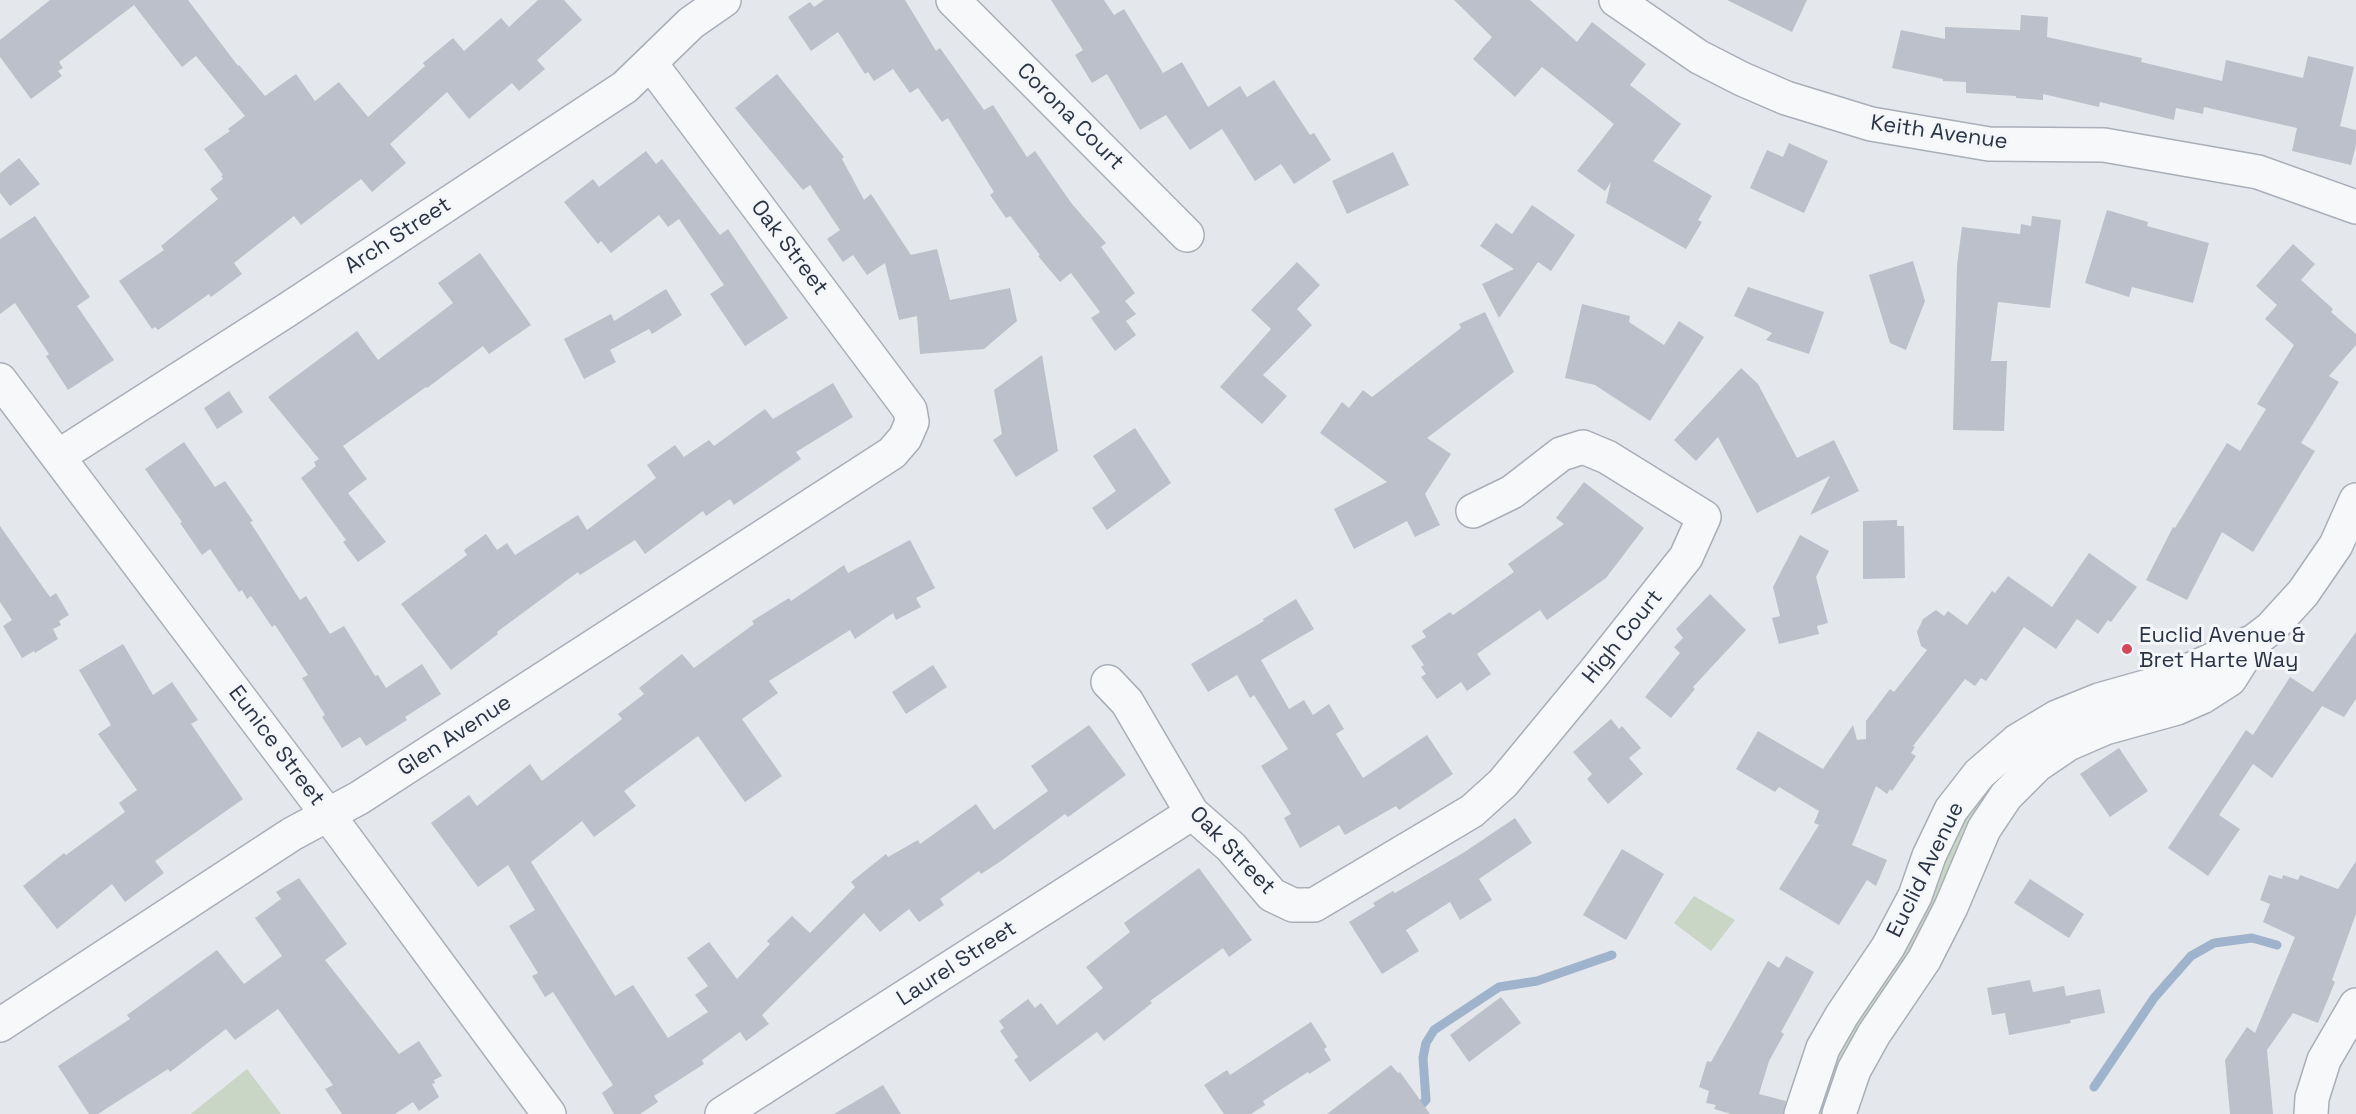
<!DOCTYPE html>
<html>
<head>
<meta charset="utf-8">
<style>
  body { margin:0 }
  canvas { display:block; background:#e4e7ec }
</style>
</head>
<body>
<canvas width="2356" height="1114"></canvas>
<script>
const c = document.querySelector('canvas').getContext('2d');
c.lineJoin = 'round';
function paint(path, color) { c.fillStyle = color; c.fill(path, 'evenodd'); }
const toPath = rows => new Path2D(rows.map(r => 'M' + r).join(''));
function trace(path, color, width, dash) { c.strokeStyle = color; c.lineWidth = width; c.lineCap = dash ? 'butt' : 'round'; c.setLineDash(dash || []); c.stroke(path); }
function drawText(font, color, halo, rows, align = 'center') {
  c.font = font + ' "Space Grotesk",sans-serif'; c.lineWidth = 6; c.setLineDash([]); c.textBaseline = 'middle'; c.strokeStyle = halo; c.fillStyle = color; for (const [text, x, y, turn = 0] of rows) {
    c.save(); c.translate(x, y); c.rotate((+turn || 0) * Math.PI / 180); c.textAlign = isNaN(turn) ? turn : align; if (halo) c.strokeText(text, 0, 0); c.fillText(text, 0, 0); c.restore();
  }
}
paint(toPath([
  [2033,747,1943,896,1825,1114,1815,1114,1827,1075,1862,1012,1902,957,1927,907,1963,817,1979,792],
  [1694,896,1735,920,1711,951,1674,923],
  [247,1069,281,1114,191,1114,192,1113]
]), '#c9d6c5');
trace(toPath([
  [2094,1087,2154,998,2191,956,2214,943,2252,938,2277,945],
  [1413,1114,1426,1100,1423,1058,1426,1043,1434,1030,1499,987,1537,981,1612,955]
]), '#9fb4cc', 9);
paint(toPath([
  [50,0,188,0,238,66,239,65,265,96,296,74,315,101,339,82,368,117,425,66,423,63,453,38,464,51,501,18,509,27,538,0,564,0,582,20,537,60,545,69,519,91,512,83,469,119,447,92,390,144,406,163,372,192,361,179,301,225,294,216,234,263,242,274,211,297,209,294,158,330,155,327,152,329,119,281,164,250,161,246,218,199,210,189,223,179,221,176,223,175,204,149,230,131,228,129,245,116,196,56,182,67,134,5,59,62,63,68,58,71,62,76,31,99,0,57,0,40],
  [824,0,905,0,936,51,940,48,984,110,993,105,1027,157,1035,151,1072,204,1106,243,1101,247,1135,293,1125,301,1136,314,1126,321,1136,335,1115,351,1091,318,1100,312,1071,273,1060,282,1038,256,1040,255,1010,216,1006,218,990,195,994,192,948,118,942,122,918,88,910,93,893,69,874,81,868,72,865,74,838,32,811,51,788,17,810,2,814,7],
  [1051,0,1104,0,1114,15,1124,9,1163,73,1182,62,1208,107,1240,86,1247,97,1274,80,1310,135,1314,133,1331,160,1294,184,1281,164,1255,181,1222,129,1190,150,1166,115,1140,130,1107,74,1092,83,1075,55,1083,50],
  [1454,0,1530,0,1577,42,1592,22,1646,64,1630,85,1681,124,1653,161,1712,196,1698,220,1702,222,1686,249,1606,203,1611,182,1605,191,1577,171,1614,124,1542,67,1515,97,1473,59,1492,37],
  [1727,0,1807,0,1792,32],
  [2021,15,2048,17,2047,37,2142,58,2141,62,2222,81,2226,60,2303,78,2308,56,2354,67,2340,126,2356,130,2356,145,2351,165,2292,151,2297,128,2204,107,2203,114,2176,108,2174,120,2100,102,2099,107,2043,94,2043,100,2016,98,2016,96,1966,93,1966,82,1943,81,1943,79,1892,68,1901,30,1945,39,1945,27,2020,30],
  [777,74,844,157,842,159,864,200,871,194,911,255,937,249,950,300,1010,288,1017,321,984,349,920,354,917,316,899,320,885,263,867,275,853,255,843,262,827,239,840,230,810,185,803,190,735,108],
  [1789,143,1828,161,1804,213,1750,188,1767,150,1783,157],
  [646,151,656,164,662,159,720,235,728,229,788,318,745,346,710,294,724,285,679,219,668,227,659,215,611,253,601,241,598,244,564,202,593,179,599,187],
  [1393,152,1409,185,1347,214,1332,181],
  [19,158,40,184,10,206,0,193,0,173],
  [1532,205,1575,235,1551,271,1538,262,1499,318,1482,284,1514,269,1480,246,1496,223,1512,234],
  [2107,210,2148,222,2147,226,2209,243,2193,303,2132,287,2129,297,2085,283],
  [35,216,90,297,77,306,114,360,68,390,46,356,49,354,15,303,0,314,0,239],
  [2032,216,2061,220,2050,308,1998,302,1991,361,2007,361,2004,431,1953,430,1957,265,1962,227,2020,234,2021,224,2031,226],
  [2293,244,2315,264,2301,280,2333,309,2331,312,2356,334,2356,345,2329,376,2339,382,2301,443,2315,451,2253,552,2222,532,2187,600,2146,580,2173,527,2175,528,2227,443,2240,451,2266,409,2257,404,2294,345,2265,319,2277,305,2256,286],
  [480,253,531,325,489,354,483,346,427,388,426,387,343,446,367,479,348,493,386,542,358,562,343,542,346,540,301,478,316,466,314,462,319,459,268,397,357,331,378,360,453,303,438,283],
  [1913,261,1925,301,1906,350,1890,343,1869,275],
  [1297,262,1320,285,1297,309,1312,325,1263,375,1287,396,1262,424,1220,387,1271,329,1251,310],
  [1748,287,1824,312,1809,354,1766,340,1772,333,1734,316],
  [666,289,682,315,652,334,649,329,610,350,616,362,584,379,564,339,611,314,614,321],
  [1582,304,1630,316,1629,322,1664,345,1679,321,1704,337,1650,421,1595,385,1565,378],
  [1485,312,1514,372,1427,438,1451,454,1425,494,1440,525,1415,537,1407,521,1354,549,1334,509,1387,482,1320,433,1342,402,1349,408,1363,390,1372,397,1461,328,1459,324],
  [1042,355,1058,451,1016,477,993,440,1002,434,994,390],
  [1741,368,1758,384,1797,458,1834,440,1859,491,1810,515,1830,476,1757,513,1718,437,1696,461,1674,440],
  [833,383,853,417,796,452,801,459,734,505,730,499,706,516,703,511,645,554,635,540,580,575,578,572,497,632,498,634,451,670,401,604,467,555,464,550,486,534,497,550,507,543,515,555,578,515,587,530,656,478,647,465,675,445,684,457,709,440,714,446,765,409,773,419],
  [229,391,243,412,217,429,204,408],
  [1135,428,1171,483,1107,530,1092,508,1116,491,1093,456],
  [184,442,215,487,225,481,253,521,250,522,300,600,306,596,330,634,344,626,375,676,378,675,386,688,422,664,441,694,405,717,407,720,366,746,360,737,342,748,322,717,325,715,302,678,308,675,275,625,272,627,251,596,247,599,242,590,239,592,210,549,202,555,180,523,182,522,145,469],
  [1584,482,1644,528,1606,578,1547,620,1540,610,1477,654,1491,674,1467,691,1461,682,1437,699,1421,677,1426,674,1421,667,1424,665,1411,646,1426,637,1422,631,1450,612,1453,615,1514,572,1508,564,1564,524,1556,518],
  [1897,520,1897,526,1904,526,1905,578,1863,579,1863,521],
  [0,526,50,597,56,593,69,615,59,621,61,625,53,629,58,639,35,653,34,651,22,658,3,626,12,620,0,602],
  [1800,535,1829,551,1816,577,1828,623,1817,626,1819,634,1779,644,1772,618,1780,616,1773,587],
  [910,540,935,588,916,598,921,607,896,620,893,613,855,639,850,630,769,681,778,693,742,719,782,776,745,802,698,736,624,791,636,806,594,837,582,821,531,862,615,996,633,985,668,1038,708,1012,695,995,708,986,687,958,709,942,737,979,770,944,767,941,792,916,810,933,855,887,851,882,886,854,888,857,918,840,920,844,976,804,994,830,1048,791,1031,766,1089,725,1126,775,1068,817,1065,814,1001,861,981,874,979,871,940,899,944,905,919,922,909,909,880,932,864,913,762,1015,769,1024,746,1041,740,1032,702,1060,704,1064,654,1096,658,1102,640,1114,614,1114,602,1093,613,1085,553,992,545,997,532,976,538,973,509,926,535,910,508,865,478,887,431,823,469,795,477,806,530,764,542,781,622,719,618,714,644,694,639,688,682,654,694,668,754,624,752,621,789,598,791,601,844,565,848,573],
  [2089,553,2137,587,2111,622,2108,620,2098,634,2077,619,2056,649,2024,627,1986,681,1981,678,1975,686,1965,679,1913,746,1915,747,1911,753,1916,756,1892,791,1890,789,1887,794,1876,786,1852,845,1887,860,1876,886,1867,880,1839,925,1779,889,1819,825,1814,823,1819,811,1779,787,1775,792,1736,769,1758,731,1823,769,1853,725,1857,740,1866,739,1866,721,1890,689,1894,692,1927,650,1921,646,1917,632,1923,619,1936,610,1944,616,1948,611,1967,625,1992,591,1995,593,2008,576,2052,607],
  [1710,594,1746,630,1693,687,1695,689,1671,718,1645,697,1680,653,1674,647,1683,638,1676,629],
  [1296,599,1314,629,1261,660,1289,709,1304,700,1313,715,1329,704,1344,729,1336,734,1363,778,1427,735,1453,774,1399,810,1396,806,1345,835,1339,825,1300,848,1284,818,1291,814,1261,766,1288,749,1254,695,1250,698,1237,675,1208,692,1191,664,1264,621,1263,619],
  [2356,632,2356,699,2344,717,2322,706,2272,778,2253,764,2219,815,2240,829,2208,876,2168,848,2246,730,2253,735,2290,677,2313,692],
  [123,644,153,695,172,682,198,720,191,724,243,799,155,861,164,873,125,902,112,884,57,929,23,886,64,853,66,855,125,812,119,803,137,790,98,734,111,725,79,670],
  [933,665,947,687,906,714,892,692],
  [1611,719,1619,729,1622,726,1641,748,1629,758,1643,774,1608,804,1587,779,1592,774,1573,752],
  [2119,748,2148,791,2110,817,2080,774],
  [1515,818,1532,843,1479,879,1492,900,1460,920,1450,902,1406,930,1419,951,1382,974,1349,922,1375,906,1373,903,1393,891,1395,893,1463,853],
  [1622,849,1664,874,1626,940,1583,915],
  [2356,861,2356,914,2332,980,2335,982,2318,1023,2293,1013,2267,1050,2273,1114,2230,1114,2225,1060,2247,1027,2255,1033,2295,937,2263,922,2270,904,2260,900,2269,875,2282,879,2283,875,2298,880,2300,875,2338,889],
  [1199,868,1252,940,1229,957,1223,948,1150,1001,1152,1003,1104,1041,1097,1032,1030,1082,1014,1060,1018,1057,1000,1031,1004,1028,999,1021,1028,999,1035,1008,1041,1003,1057,1025,1103,988,1086,967,1130,932,1124,923],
  [299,878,347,944,325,960,399,1054,419,1041,442,1076,434,1080,435,1083,432,1084,439,1097,419,1111,413,1102,395,1114,342,1114,325,1089,333,1085,278,1009,235,1040,226,1029,170,1072,168,1069,98,1114,89,1114,58,1066,130,1019,127,1015,217,950,244,984,282,956,255,918,281,899,276,892],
  [2030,879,2084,914,2069,938,2014,903],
  [1786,956,1814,972,1781,1032,1784,1034,1769,1061,1759,1094,1786,1101,1783,1114,1731,1114,1714,1109,1716,1105,1706,1103,1709,1091,1699,1087,1707,1061,1711,1062,1768,961,1779,968],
  [2030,980,2033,992,2064,986,2066,996,2100,989,2105,1013,2070,1020,2071,1023,2009,1035,2005,1013,1992,1015,1987,988],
  [1501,997,1521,1023,1469,1062,1450,1035],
  [1311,1022,1327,1047,1324,1049,1331,1060,1309,1074,1308,1072,1263,1101,1265,1105,1251,1114,1224,1114,1204,1085,1227,1070,1230,1075],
  [1391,1065,1398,1073,1400,1072,1430,1114,1327,1114],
  [883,1085,901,1114,834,1114]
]), '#bbc0ca');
const minor = toPath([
  [953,0,1187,235],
  [1616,0,1699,57,1742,79,1786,98,1871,124,1989,144,2104,145,2258,172,2356,207],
  [0,380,343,835,549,1114],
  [59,456,287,310,625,87,691,23,724,0],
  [1108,682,1127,702,1192,813,1231,847,1272,895,1293,905,1314,905,1472,811,1503,783,1593,674,1686,557,1704,517,1607,457,1583,447,1561,454,1512,492,1473,511],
  [0,1025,292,834,359,798,892,453,905,438,912,422,910,410,651,64],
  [722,1114,1192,813],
  [1801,1114,1823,1048,1842,1015,1888,947,1915,896,1929,856,1951,810,1979,774,2017,741,2057,717,2099,700,2163,682,2254,641,2271,628,2303,593,2336,545,2356,500],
  [1839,1114,1854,1070,1874,1034,1924,960,1951,907,1984,829,2006,796,2037,765,2068,744,2105,728,2177,708,2202,697,2230,679,2254,641],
  [2311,1114,2312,1098,2324,1060,2356,1005]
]);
trace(minor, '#a9aeb7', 36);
trace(minor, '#f7f8fa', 33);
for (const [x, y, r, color] of [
  [2127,649,6,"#d1495b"]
]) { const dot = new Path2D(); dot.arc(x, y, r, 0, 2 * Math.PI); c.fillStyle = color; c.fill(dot); trace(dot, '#f4f6f9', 2); }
drawText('22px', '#2b3445', '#f4f6f9', [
  ["Corona Court",1070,117,45],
  ["Keith Avenue",1939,133,8],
  ["Arch Street",398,236,-33],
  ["Oak Street",789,248,53],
  ["High Court",1623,637,-51],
  ["Glen Avenue",455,736,-33],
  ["Eunice Street",276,746,53],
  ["Oak Street",1232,851,46],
  ["Euclid Avenue",1926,870,-64],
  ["Laurel Street",957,964,-33]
]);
drawText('22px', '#2b3445', '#f4f6f9', [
  ["Euclid Avenue &",2139,636],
  ["Bret Harte Way",2139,661]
], 'left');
</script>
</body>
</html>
